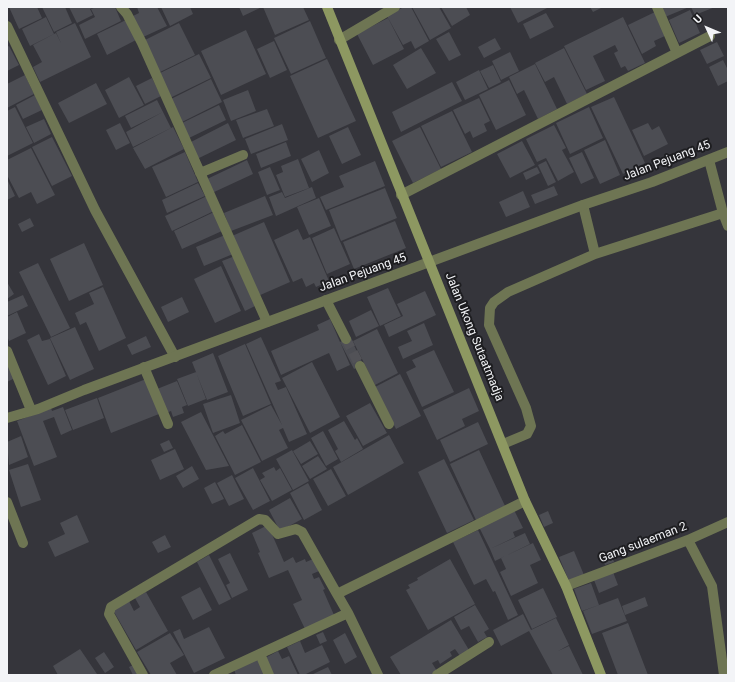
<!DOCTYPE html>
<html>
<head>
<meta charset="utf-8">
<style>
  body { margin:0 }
  #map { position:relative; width:735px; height:682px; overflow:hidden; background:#35353b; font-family:Roboto,sans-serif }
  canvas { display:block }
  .frame { position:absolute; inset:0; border:8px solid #f3f4f7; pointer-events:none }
  .north { position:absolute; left:687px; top:8px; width:40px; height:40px; -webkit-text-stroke:3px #1d1d20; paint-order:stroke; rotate:314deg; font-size:11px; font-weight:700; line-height:16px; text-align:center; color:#f3f4f7 }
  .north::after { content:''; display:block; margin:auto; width:14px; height:18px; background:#f3f4f7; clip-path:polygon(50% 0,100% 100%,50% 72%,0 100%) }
</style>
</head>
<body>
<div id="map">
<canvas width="735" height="682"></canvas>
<div class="frame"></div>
<div class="north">U</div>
</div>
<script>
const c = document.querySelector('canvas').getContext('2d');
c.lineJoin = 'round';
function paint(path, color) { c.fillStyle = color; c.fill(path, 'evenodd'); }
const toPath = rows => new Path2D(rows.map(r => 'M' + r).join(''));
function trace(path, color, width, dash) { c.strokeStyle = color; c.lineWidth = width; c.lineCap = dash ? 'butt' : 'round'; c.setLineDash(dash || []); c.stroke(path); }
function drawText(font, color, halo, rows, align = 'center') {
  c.font = font + ' Roboto,sans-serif'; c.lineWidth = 4; c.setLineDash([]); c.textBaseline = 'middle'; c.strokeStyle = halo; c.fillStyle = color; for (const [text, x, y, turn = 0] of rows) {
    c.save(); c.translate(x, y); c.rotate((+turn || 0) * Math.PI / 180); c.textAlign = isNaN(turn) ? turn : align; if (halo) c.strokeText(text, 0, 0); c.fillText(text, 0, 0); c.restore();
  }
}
paint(toPath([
  [9,7,37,7,42,18,19,29],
  [42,7,65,7,72,23,54,32],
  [69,7,94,7,90,9,93,15,77,23],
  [96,7,115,7,121,21,85,39,79,25,95,17,91,9],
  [137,7,157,7,167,26,141,38,131,17,139,13],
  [161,7,190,7,193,14,170,26],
  [239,7,262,7,243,16],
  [263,7,303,7,309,20,275,35],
  [404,7,411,7,429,41,415,49,411,41,403,45,387,16],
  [412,7,439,7,451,28,430,40],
  [441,7,466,7,470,15,452,26],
  [510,7,549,7,518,23],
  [590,7,603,7,593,12],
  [661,7,689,7,665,17],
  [691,7,715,7,695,15],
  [690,10,700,33,679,43,669,20],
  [655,12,667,35,654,41,656,46,642,54,628,25],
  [546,13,554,27,530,39,523,24],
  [46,17,54,34,30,46,22,29],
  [623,17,645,63,628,71,625,66,621,68,614,53,618,51,615,45,593,56,605,81,586,90,564,46],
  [388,18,404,49,373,65,357,34],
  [126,20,136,40,107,55,97,34],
  [310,21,326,58,291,74,274,38],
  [75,23,91,57,40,82,33,67,42,62,33,45,56,33,61,43,56,32],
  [179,23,195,55,158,73,143,41],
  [246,30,266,74,221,95,201,51],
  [449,32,461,55,449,61,436,39],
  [495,38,501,49,484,58,478,47],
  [274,41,287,70,270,78,257,49],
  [717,42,724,56,707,64,700,50],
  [9,46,19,65,7,71,7,47],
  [421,48,436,73,407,89,393,65],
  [564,48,587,94,567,104,554,77,545,82,535,63],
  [510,52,519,71,501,80,492,61],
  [199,54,211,78,170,98,158,74],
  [327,59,356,121,318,138,290,76],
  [723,60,728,70,728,81,718,86,709,67],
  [535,64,557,109,538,119,524,90,517,94,509,77],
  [493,65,501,82,489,88,480,71],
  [479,70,488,89,465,100,456,82],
  [25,75,34,94,7,108,7,84],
  [129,77,144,105,119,118,105,90],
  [152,78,161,96,145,104,136,86],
  [211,79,222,102,182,122,171,99],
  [509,80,526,115,496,130,479,95],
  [452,82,462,101,401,132,392,112],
  [96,83,107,104,69,123,58,103],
  [248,90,256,111,231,121,223,100],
  [35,95,42,110,23,119,16,105],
  [614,97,645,163,623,174,591,107],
  [479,98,490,121,484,124,487,131,473,138,470,131,465,134,453,110],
  [157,100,163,112,131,128,125,116],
  [219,105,226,120,189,138,182,123],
  [15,107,33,143,7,156,7,111],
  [589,107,603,138,570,154,556,123],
  [267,109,274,126,243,138,236,120],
  [452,111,472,152,441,167,421,126],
  [163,112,171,128,133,147,126,132],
  [44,119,51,134,34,143,26,127],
  [120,123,130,143,116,150,106,130],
  [228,123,236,140,197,159,189,143],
  [648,123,652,130,659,126,668,144,644,156,632,130],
  [282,124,288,140,251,154,245,139],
  [554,125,566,148,562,150,574,172,558,181,546,158,537,162,526,139],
  [173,127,184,149,145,169,133,148],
  [348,127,361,155,342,164,329,136],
  [420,127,441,169,413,183,392,141],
  [52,137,72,176,52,186,32,147],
  [605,140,620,175,600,184,584,150],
  [522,141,535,165,510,178,497,154],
  [286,142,291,156,261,168,256,154],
  [31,148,55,195,37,204,31,192,19,198,7,175,7,160],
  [319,150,329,173,312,182,301,159],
  [185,152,198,182,166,197,152,167],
  [582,152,594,178,581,184,569,158],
  [298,159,309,188,285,197,276,175,283,172,281,166],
  [247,160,253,174,212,193,205,180],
  [375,161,385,186,326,210,320,197,344,187,339,176],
  [546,161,556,182,548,186,538,165],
  [270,167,280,190,267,195,258,172],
  [537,167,540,173,526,180,523,173],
  [7,179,15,196,7,200],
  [198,183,205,196,167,213,162,200],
  [554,186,558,195,535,204,531,195],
  [312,187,316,198,276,216,269,197,282,192,285,198],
  [385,188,397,218,341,241,329,210],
  [523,191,530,207,506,217,499,202],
  [207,196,214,211,172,231,165,216],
  [265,196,273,215,231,231,224,213],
  [319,198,331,226,309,235,297,207],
  [214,212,222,231,182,249,174,231],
  [30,218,34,226,22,232,18,224],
  [395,221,406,248,354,269,343,242],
  [264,222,290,282,258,296,232,236],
  [334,228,350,264,327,274,312,238],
  [298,229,303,240,310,237,329,281,316,287,314,283,306,287,302,278,293,282,274,240],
  [225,235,233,254,204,266,196,247],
  [84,243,103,285,69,301,50,259],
  [235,256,257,305,245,311,222,261],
  [38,263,70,328,51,337,19,272],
  [221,266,241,311,215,323,194,279],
  [7,282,14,294,7,299],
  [103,287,126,338,99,351,86,322,80,325,75,313,94,304,89,293],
  [388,288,401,316,380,326,367,297],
  [425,291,436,315,389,337,384,325,403,316,397,304],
  [23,295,28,306,7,316,7,302],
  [182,297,189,312,168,322,161,307],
  [371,310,379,326,356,337,349,321],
  [17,312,26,333,9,341,7,336,7,317],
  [330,319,350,365,337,371,329,353,281,375,271,351,319,330,317,325],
  [424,323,433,345,403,359,398,347,412,341,407,331],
  [75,327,94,369,70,380,50,338],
  [377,329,398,373,375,385,353,341],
  [39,334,42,341,50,339,66,376,48,385,27,340],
  [146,336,151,347,132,355,127,345],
  [261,337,281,381,275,383,278,390,286,387,307,434,289,442,283,428,279,430,288,448,262,461,241,420,271,405,282,425,246,344],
  [350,337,363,364,354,369,340,342],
  [245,344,271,404,243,416,218,356],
  [434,350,454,392,422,407,406,372,416,367,412,360],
  [213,353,228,392,207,400,192,362],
  [7,358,15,378,7,382],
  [312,362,340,417,310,433,282,378],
  [196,372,206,399,188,406,177,379],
  [400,374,421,416,396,429,375,387],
  [146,379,159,414,111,433,98,398],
  [177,381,187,405,182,407,184,413,173,417,171,411,166,413,157,389],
  [469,388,479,411,462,419,465,426,437,440,423,410],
  [231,395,240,423,213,433,203,404],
  [97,398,104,418,73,430,65,410],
  [370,403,387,433,363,446,346,416],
  [63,407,72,430,61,435,54,417,43,421,57,457,34,466,17,421,51,408,52,411],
  [201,412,229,466,206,470,181,422],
  [344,421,355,440,357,438,363,449,341,462,335,451,338,449,328,430],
  [478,422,488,444,450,462,440,440],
  [242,425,261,462,235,475,215,436,223,431,225,434],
  [323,431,338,459,326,466,311,438],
  [389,435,404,463,348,495,333,467],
  [21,436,28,457,9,465,7,442],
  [169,440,173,448,164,452,160,444],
  [310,441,318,454,301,464,293,451],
  [175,449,184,469,160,480,151,460],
  [292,450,309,481,293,490,276,459],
  [479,450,505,506,476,520,450,464],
  [318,456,327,469,310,479,302,466],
  [444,459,474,520,447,533,418,472],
  [28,464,41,500,21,507,9,470],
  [192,466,199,479,183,488,176,476],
  [274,467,276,471,280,468,292,490,272,501,260,480,265,477,262,473],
  [253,468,270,501,253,510,235,478],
  [331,469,346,496,328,506,313,479],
  [232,475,244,499,229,506,217,483],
  [215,482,224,499,212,504,204,488],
  [308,483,322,510,304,520,290,493],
  [290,498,302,519,280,531,269,510],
  [514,510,523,528,513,532,515,537,490,549,479,527],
  [548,511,553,523,544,527,539,515],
  [77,515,89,542,55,557,48,542,65,534,60,523],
  [268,525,284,562,293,557,296,563,305,559,306,562,313,559,319,571,312,574,314,579,319,577,325,589,323,590,334,615,305,629,293,604,302,600,288,570,269,578,258,553,260,552,252,533],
  [478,530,518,615,508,620,495,591,493,592,486,579,474,585,453,542],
  [525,533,530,544,495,561,490,549],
  [165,535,171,547,158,553,152,542],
  [533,543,541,560,530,565,538,583,511,596,500,572,506,569,501,558],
  [610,550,614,562,605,565,600,554],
  [574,551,584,575,569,581,559,557],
  [230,553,248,590,232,598,226,585,230,583,218,559],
  [209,555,231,599,219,605,197,562],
  [450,559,475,604,428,630,406,590,410,588,408,585,418,580,417,578],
  [613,572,618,585,599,593,594,580],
  [591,583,599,605,582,611,574,589],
  [200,587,212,610,193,620,181,597],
  [543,588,557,617,532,629,518,600],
  [146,592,168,631,136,650,113,610,129,601,134,611,140,607,135,598],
  [645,597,648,606,625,615,622,606],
  [618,598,627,621,592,634,583,611],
  [475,605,489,629,484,632,487,637,478,642,469,626,461,630,454,617],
  [523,614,531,630,556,618,569,645,558,651,569,646,583,675,553,675,529,631,501,646,493,630],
  [451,620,469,650,460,656,455,649,450,652,452,656,440,664,438,660,432,663,437,671,432,675,401,675,390,657],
  [628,623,648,675,618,675,602,633],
  [209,627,225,658,194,673,173,632,180,629,184,639],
  [323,632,327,641,320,644,316,635],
  [170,633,184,655,170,663,177,675,151,675,137,652],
  [345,633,357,657,345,664,333,640],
  [300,641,305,653,322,645,330,662,304,675,300,675,287,647],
  [80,649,97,674,58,675,53,666],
  [278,651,282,659,289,656,298,675,273,675,265,658],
  [104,652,114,667,105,673,95,658],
  [257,659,265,675,236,675,234,670],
  [135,664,141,675,133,675,129,667],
  [328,667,332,675,311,675]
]), '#4c4d53');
trace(toPath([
  [346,339,360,366]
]), '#525257', 10, [10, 5]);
trace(toPath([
  [121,7,127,14,142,43,267,322],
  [657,7,677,53],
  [7,26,95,210,175,357],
  [339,40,395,7],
  [709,160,723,213,728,226],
  [200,173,243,155],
  [401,195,710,36],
  [583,205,595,254],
  [326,300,346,339],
  [7,351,31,410],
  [360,366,389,424],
  [144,367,168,424],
  [503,444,527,434,531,426,526,408,489,325,490,308,494,302,508,292,595,254,723,213],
  [7,502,23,543],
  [688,540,712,586,724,675],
  [566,586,688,540,728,522],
  [348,613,378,675],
  [260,654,269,675],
  [143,675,109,614,111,607,259,519,265,520,278,534,296,529,302,532,337,594],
  [214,675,348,613,337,594,525,501],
  [437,675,489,642]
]), '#6e7553', 10);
trace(toPath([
  [7,418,38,409,84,390,583,205,652,182,728,152]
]), '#6e7553', 10);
trace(toPath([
  [327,7,525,501,566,586,601,675]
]), '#8d9861', 10);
drawText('12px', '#f3f4f7', '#1d1d20', [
  ["Jalan Pejuang 45",667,161,-21],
  ["Jalan Pejuang 45",363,273,-20],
  ["Jalan Ukong Sutaatmadja",474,337,68],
  ["Gang sulaeman 2",643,543,-21]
]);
</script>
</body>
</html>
